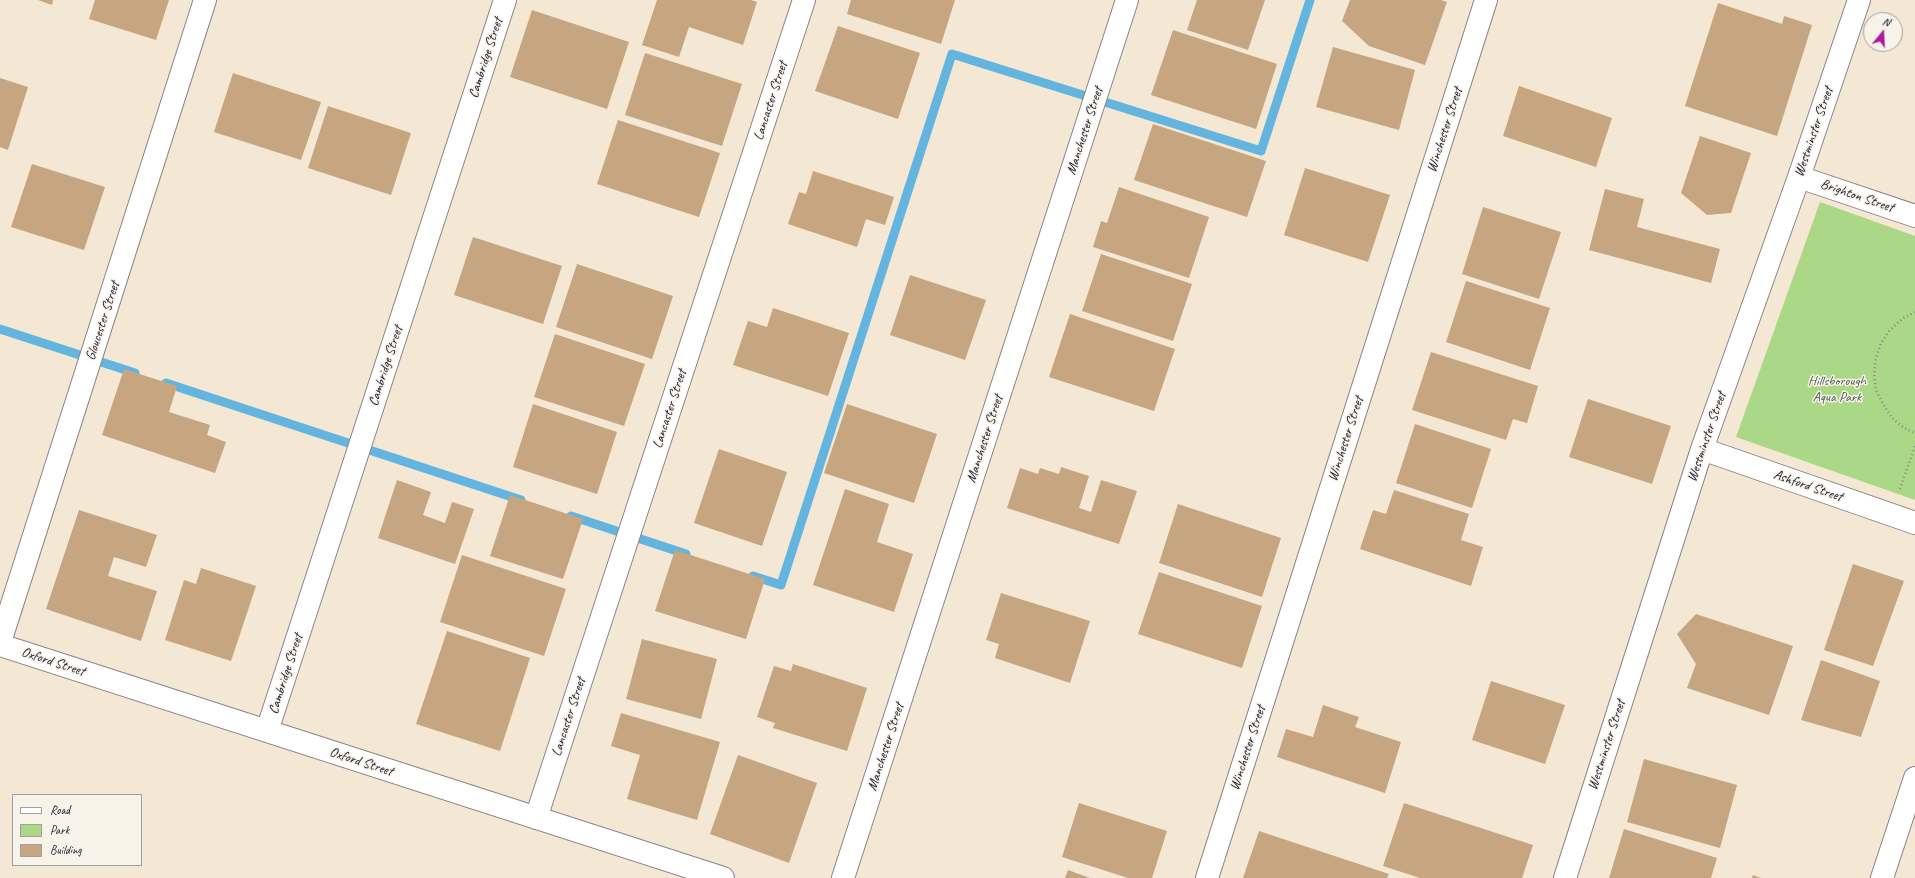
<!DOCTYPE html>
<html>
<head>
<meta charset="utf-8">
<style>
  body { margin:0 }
  #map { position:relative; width:1915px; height:878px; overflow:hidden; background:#f4e8d4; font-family:Caveat,sans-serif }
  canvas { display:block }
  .legend { position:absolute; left:12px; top:794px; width:130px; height:72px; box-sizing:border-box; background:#f7f3e8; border:1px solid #a29fa3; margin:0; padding:5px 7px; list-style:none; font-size:12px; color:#22223b }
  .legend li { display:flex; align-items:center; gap:8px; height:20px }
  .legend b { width:20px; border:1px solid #a29fa3 }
  .north { position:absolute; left:1863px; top:12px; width:40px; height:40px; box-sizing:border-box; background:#f7f3e8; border:1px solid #a29fa3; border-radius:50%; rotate:18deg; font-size:11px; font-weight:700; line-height:16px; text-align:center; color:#22223b }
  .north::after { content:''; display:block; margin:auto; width:14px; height:18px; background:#b5179e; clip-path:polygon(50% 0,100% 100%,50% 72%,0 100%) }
</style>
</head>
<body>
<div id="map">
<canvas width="1915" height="878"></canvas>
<ul class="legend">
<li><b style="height:5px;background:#fff"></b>Road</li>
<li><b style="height:11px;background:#aad886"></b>Park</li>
<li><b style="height:11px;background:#c6a581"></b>Building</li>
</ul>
<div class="north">N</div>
</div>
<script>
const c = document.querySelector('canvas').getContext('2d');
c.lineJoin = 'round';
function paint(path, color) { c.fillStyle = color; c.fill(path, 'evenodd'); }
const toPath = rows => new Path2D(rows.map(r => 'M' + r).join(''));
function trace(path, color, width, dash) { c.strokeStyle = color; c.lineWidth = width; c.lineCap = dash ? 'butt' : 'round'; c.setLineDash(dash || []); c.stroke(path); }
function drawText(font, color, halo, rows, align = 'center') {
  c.font = font + ' Caveat,sans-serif'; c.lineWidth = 3; c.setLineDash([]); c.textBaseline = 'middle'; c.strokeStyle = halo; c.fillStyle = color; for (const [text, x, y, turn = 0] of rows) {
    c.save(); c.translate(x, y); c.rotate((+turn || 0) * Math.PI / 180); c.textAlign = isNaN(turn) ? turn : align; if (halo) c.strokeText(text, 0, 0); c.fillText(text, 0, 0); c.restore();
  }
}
paint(toPath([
  [1820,202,1915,236,1915,500,1736,437]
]), '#aad886');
trace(toPath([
  [0,329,135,373],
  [166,383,521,500],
  [571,516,686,554],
  [753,576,781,585,952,54,1261,151,1310,0]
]), '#63b4de', 9);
paint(toPath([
  [38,0,53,0,52,5],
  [95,0,169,0,156,40,89,19],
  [657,0,751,0,757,2,743,45,689,27,679,57,642,45],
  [851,0,955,0,941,44,847,14],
  [1197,0,1265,0,1248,50,1187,30],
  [1350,0,1441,0,1447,2,1425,65,1369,46,1342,21],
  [1718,3,1782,24,1784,16,1812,25,1777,136,1685,106],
  [532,10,629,42,607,109,510,77],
  [838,26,920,53,898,119,815,91],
  [1173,30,1277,64,1256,129,1151,95],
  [1333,47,1415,70,1399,130,1316,107],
  [645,53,742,84,722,146,625,115],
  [233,73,321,102,301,160,214,132],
  [0,78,28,87,8,150,0,147],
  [1519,86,1612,118,1596,167,1503,136],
  [328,106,411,133,391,195,308,168],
  [618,120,720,153,699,217,597,184],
  [1153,124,1266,161,1247,217,1134,180],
  [1700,136,1751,153,1731,213,1707,215,1681,193],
  [32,164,105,187,84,250,11,227],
  [1305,168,1390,195,1368,262,1284,235],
  [813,171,894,197,885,225,866,219,857,247,788,224,799,192,806,194],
  [1119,187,1209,217,1189,278,1093,247,1101,221,1107,223],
  [1605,189,1644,199,1637,227,1720,249,1711,283,1589,250],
  [1483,207,1561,232,1539,299,1462,274],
  [473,237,562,266,543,324,454,295],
  [1101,254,1192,284,1173,341,1082,311],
  [577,264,673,296,652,359,556,327],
  [910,275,986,300,965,360,890,335],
  [1466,281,1550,308,1530,370,1446,342],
  [773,308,849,333,828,396,733,365,748,321,767,327],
  [1070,314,1175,349,1154,411,1049,377],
  [555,334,645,364,624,426,534,397],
  [1431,352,1538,386,1527,423,1513,419,1506,440,1412,410],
  [124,369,177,386,169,412,210,425,207,435,226,442,215,473,102,435],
  [1588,399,1671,426,1652,484,1569,457],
  [533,404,617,432,597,494,513,467],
  [847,404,937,434,914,503,824,473],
  [1415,424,1491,449,1472,508,1396,483],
  [719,449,787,472,762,546,694,523],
  [1061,467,1089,476,1079,508,1091,512,1101,480,1137,491,1119,544,1007,508,1020,468,1038,474,1040,468,1059,474],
  [397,480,431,492,423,515,445,523,452,502,474,509,455,564,378,538],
  [845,489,889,504,877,542,913,554,894,612,813,585],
  [1394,490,1469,514,1461,540,1483,547,1471,586,1360,549,1373,510,1386,514],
  [510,495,583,519,563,579,490,556],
  [1178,504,1281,538,1262,597,1159,563],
  [79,510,157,535,146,567,114,557,108,576,157,591,141,641,46,609],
  [675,550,765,579,746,639,655,611],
  [462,555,566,589,544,656,440,622],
  [1853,564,1904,581,1873,666,1824,650],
  [201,568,256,586,231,661,165,640,184,580,196,584],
  [1159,572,1262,606,1242,668,1138,634],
  [1001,593,1090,621,1070,683,995,658,999,644,986,640],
  [1696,614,1793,646,1769,715,1687,688,1696,664,1677,634],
  [447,631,530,658,500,751,416,724],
  [642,639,717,659,701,719,626,699],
  [1821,660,1880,681,1861,737,1801,720],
  [793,664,867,688,847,751,773,728,775,723,757,717,774,666,791,671],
  [1491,681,1565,705,1545,764,1472,740],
  [1323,705,1359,717,1355,727,1401,742,1385,793,1277,757,1286,729,1313,737],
  [621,713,720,742,697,820,627,799,640,755,611,746],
  [738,755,817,783,789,863,710,834],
  [1644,759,1737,785,1720,848,1627,822],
  [1079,803,1167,831,1152,878,1128,878,1062,857],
  [1404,803,1533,845,1522,878,1420,878,1383,866],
  [1624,829,1717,858,1711,878,1609,878],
  [1259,831,1389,874,1387,878,1243,878],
  [1068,870,1090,878,1065,878],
  [1753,875,1761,878,1752,878]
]), '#c6a581');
const minor = toPath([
  [1799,177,1915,216],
  [1702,449,1915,523],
  [0,642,205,0],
  [0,645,723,878],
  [267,731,505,0],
  [536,818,804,0],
  [843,878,1127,0],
  [1207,878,1486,0],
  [1565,878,1702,449,1799,177,1859,0],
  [1882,878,1915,778]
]);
trace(minor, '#8b8588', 24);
trace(toPath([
  [1915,312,1902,319,1890,330,1881,343,1876,358,1874,374,1876,390,1883,404,1892,418,1904,428,1915,433],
  [1900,489,1915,446]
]), '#8b8588', 2.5, [1, 3]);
trace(minor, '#fff', 22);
drawText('14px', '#22223b', '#f7f3e8', [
  ["Cambridge Street",486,58,-72],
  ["Lancaster Street",771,101,-72],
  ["Winchester Street",1445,130,-72],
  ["Manchester Street",1085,131,-72],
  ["Westminster Street",1814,132,-71],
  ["Brighton Street",1857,196,19],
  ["Gloucester Street",103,321,-72],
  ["Cambridge Street",386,366,-72],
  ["Lancaster Street",670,409,-72],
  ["Westminster Street",1707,437,-71],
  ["Manchester Street",985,439,-72],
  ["Winchester Street",1346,439,-72],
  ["Ashford Street",1808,486,19],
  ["Oxford Street",53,662,18],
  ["Cambridge Street",286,674,-72],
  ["Lancaster Street",569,717,-72],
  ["Westminster Street",1607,745,-72],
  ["Manchester Street",886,747,-72],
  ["Winchester Street",1248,748,-72],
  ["Oxford Street",361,762,18]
]);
drawText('14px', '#4b5952', '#f7f3e8', [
  ["Hillsborough",1837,381],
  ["Aqua Park",1837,397]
]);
</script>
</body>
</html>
